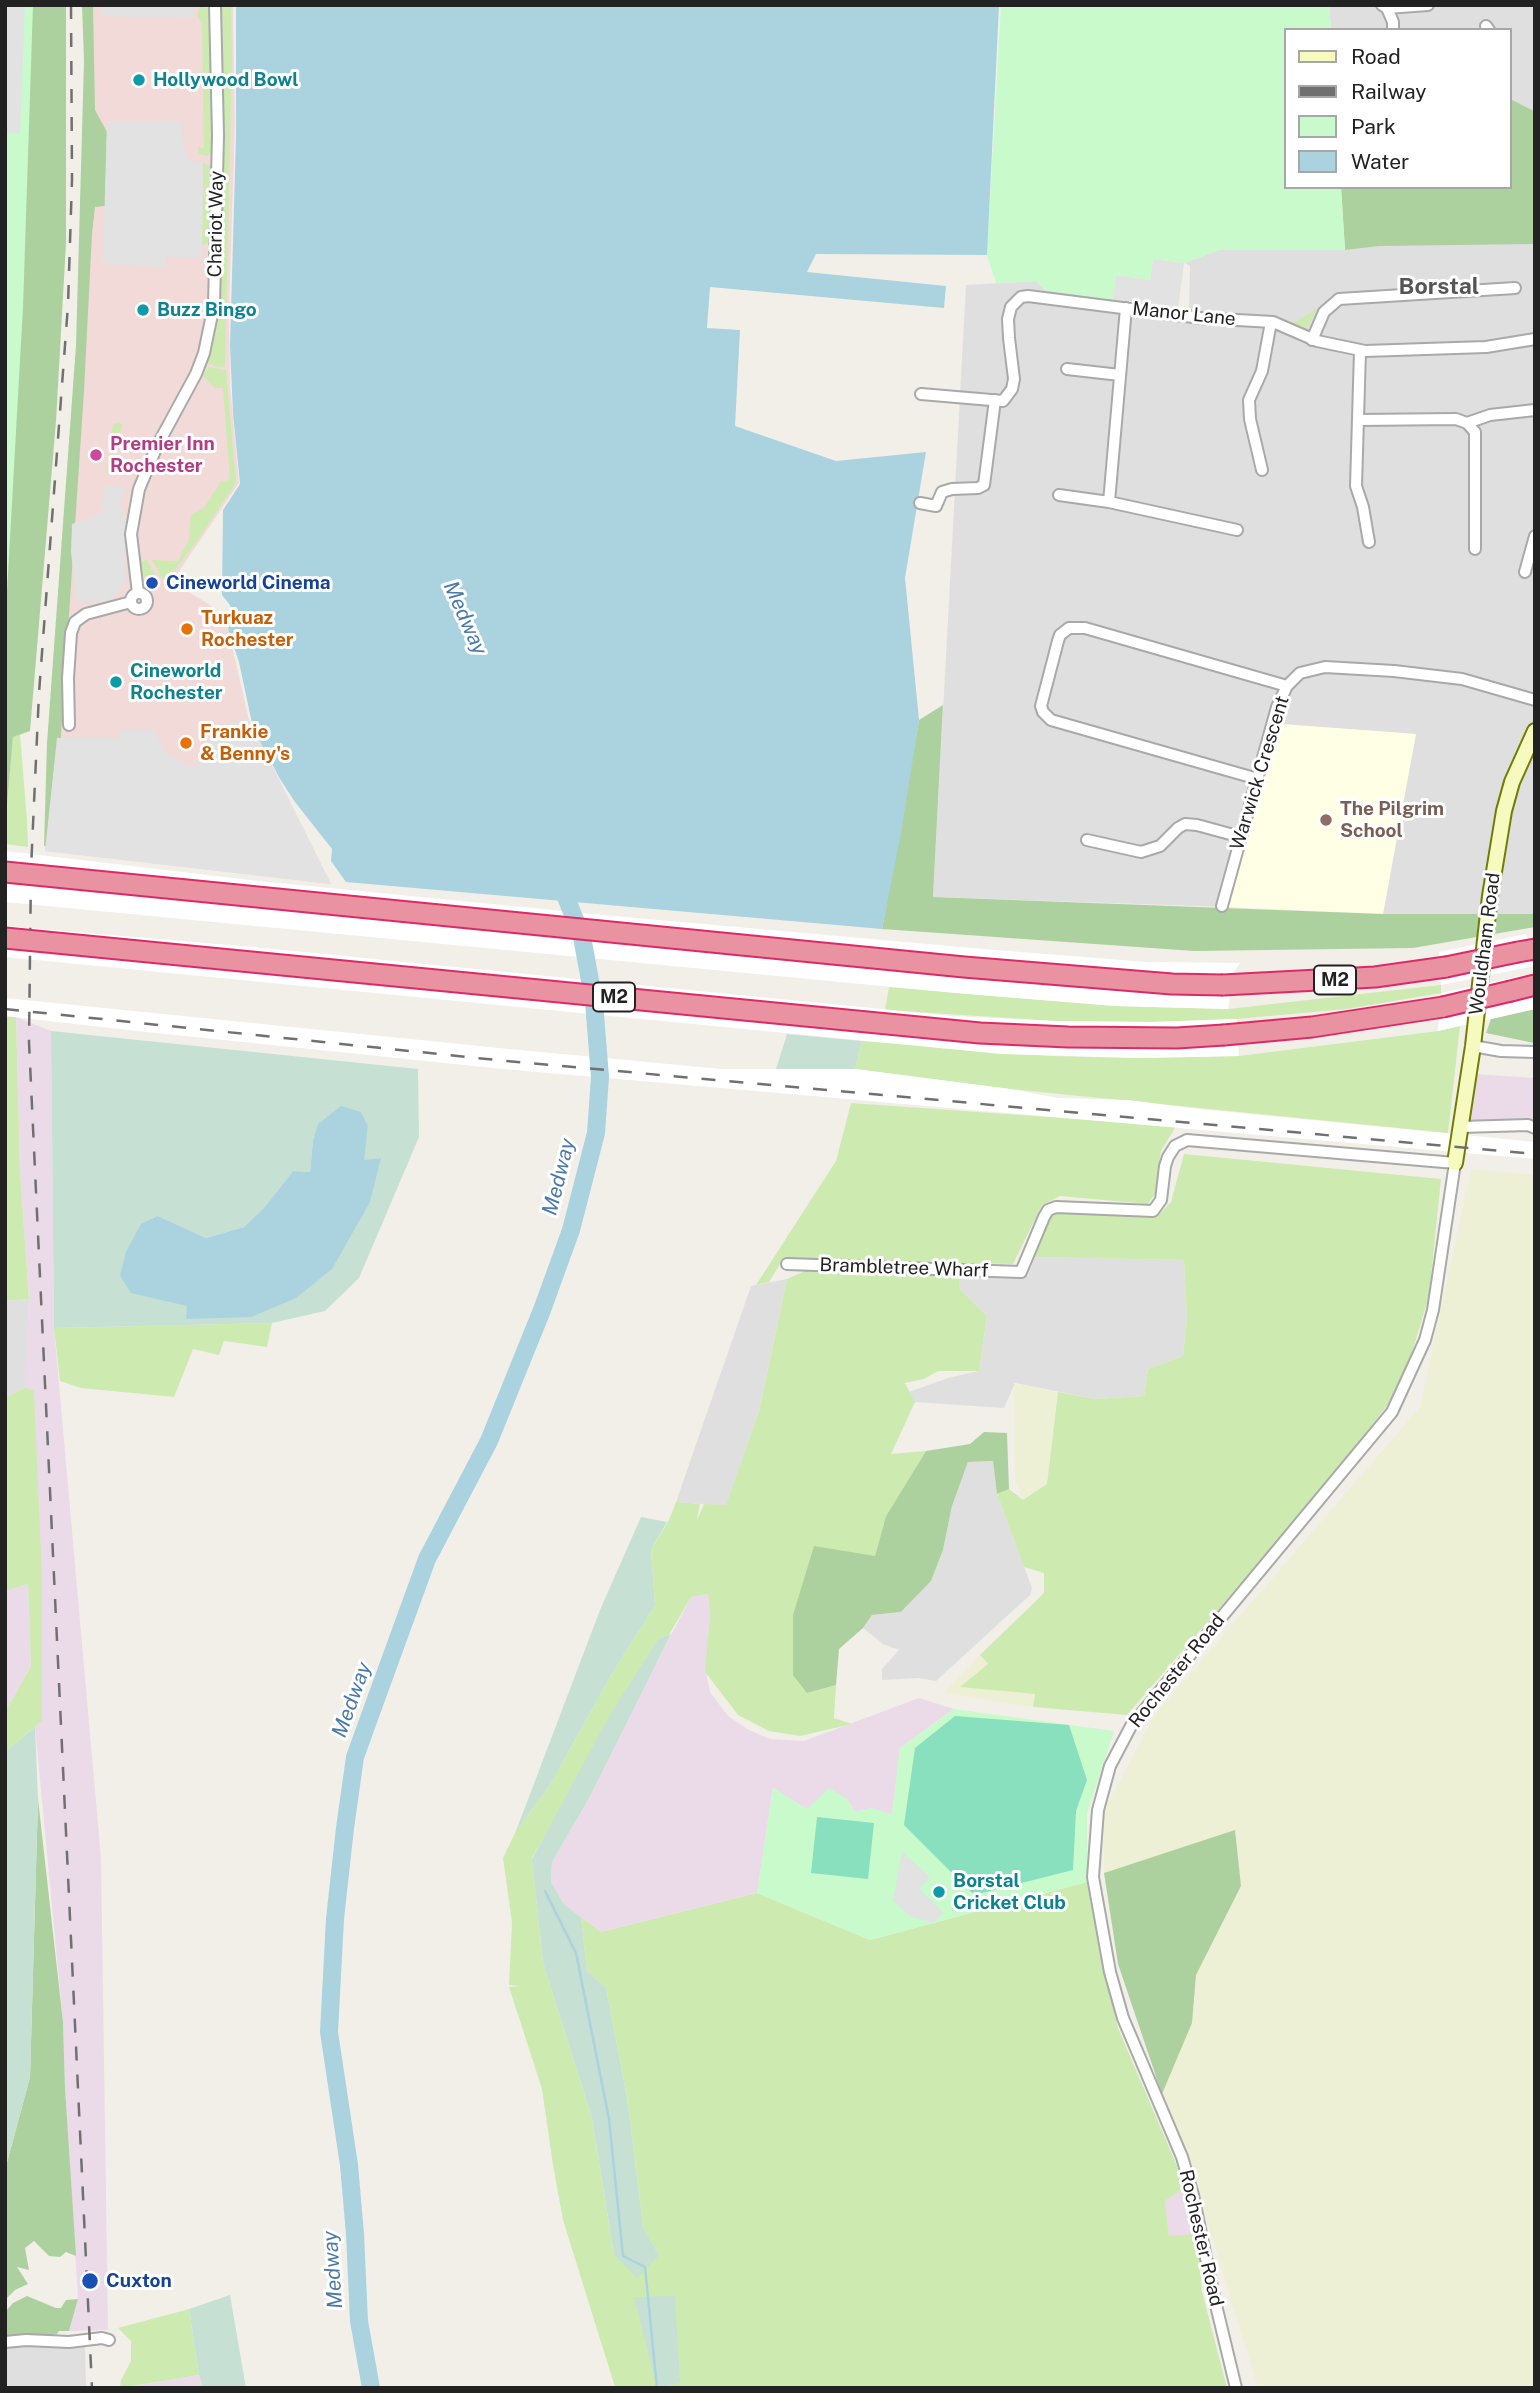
<!DOCTYPE html>
<html>
<head>
<meta charset="utf-8">
<style>
  body { margin:0 }
  #map { position:relative; width:1540px; height:2393px; overflow:hidden; background:#f2efe9; font-family:"Public Sans",sans-serif }
  canvas { display:block }
  .frame { position:absolute; inset:0; border:7px solid #222; pointer-events:none }
  .legend { position:absolute; left:1284px; top:28px; width:228px; height:161px; box-sizing:border-box; background:#fff; border:2px solid #a7a7a7; margin:0; padding:9px 12px; list-style:none; font-size:21px; color:#222 }
  .legend li { display:flex; align-items:center; gap:14px; height:35px }
  .legend b { width:35px; border:2px solid #a7a7a7 }
</style>
</head>
<body>
<div id="map">
<canvas width="1540" height="2393"></canvas>
<div class="frame"></div>
<ul class="legend">
<li><b style="height:9px;background:#f7fabf"></b>Road</li>
<li><b style="height:9px;background:#707070"></b>Railway</li>
<li><b style="height:19px;background:#c8facc"></b>Park</li>
<li><b style="height:19px;background:#aad3df"></b>Water</li>
</ul>
</div>
<script>
const c = document.querySelector('canvas').getContext('2d');
c.lineJoin = 'round';
function paint(path, color) { c.fillStyle = color; c.fill(path, 'evenodd'); }
const toPath = rows => new Path2D(rows.map(r => 'M' + r).join(''));
function trace(path, color, width, dash) { c.strokeStyle = color; c.lineWidth = width; c.lineCap = dash ? 'butt' : 'round'; c.setLineDash(dash || []); c.stroke(path); }
function drawText(font, color, halo, rows, align = 'center') {
  c.font = font + ' "Public Sans",sans-serif'; c.lineWidth = 6; c.setLineDash([]); c.textBaseline = 'middle'; c.strokeStyle = halo; c.fillStyle = color; for (const [text, x, y, turn = 0] of rows) {
    c.save(); c.translate(x, y); c.rotate((+turn || 0) * Math.PI / 180); c.textAlign = isNaN(turn) ? turn : align; if (halo) c.strokeText(text, 0, 0); c.fillText(text, 0, 0); c.restore();
  }
}
paint(toPath([
  [1329,5,1535,5,1535,914,1383,914,1415,734,1281,724,1227,907,933,897,966,285,1036,281,1045,290,1189,310,1190,266,1184,263,1219,250,1345,250,1510,187,1510,30,1331,30],
  [1035,1257,1184,1260,1187,1319,1183,1356,1148,1369,1144,1396,1096,1399,1015,1383,1004,1408,915,1402,909,1392,948,1378,979,1371,987,1316,959,1288,959,1272,1028,1276],
  [787,1279,759,1411,726,1506,676,1502,751,1286],
  [29,1299,26,1387,5,1398,5,1301],
  [993,1461,997,1494,1032,1588,1030,1595,936,1681,919,1678,882,1680,882,1669,899,1650,883,1644,863,1628,872,1615,901,1612,931,1581,943,1550,952,1506,968,1462],
  [7,2346,85,2347,86,2388,5,2388,5,2347]
]), '#e0dfdf');
paint(toPath([
  [86,5,233,5,235,123,229,312,230,385,239,483,175,577,189,592,215,608,228,629,249,720,331,884,45,851,82,319]
]), '#f2dad9');
paint(toPath([
  [16,1017,51,1031,54,1328,101,1858,108,2330,69,2331,78,2299,65,2088,63,2022,35,1727,42,1721,42,1579,24,1413,29,1298,20,1171],
  [1475,1074,1535,1078,1535,1121,1469,1120],
  [28,1584,31,1666,5,1712,5,1591],
  [708,1594,710,1615,706,1672,710,1692,728,1716,749,1730,770,1739,804,1741,919,1698,954,1709,900,1748,892,1815,871,1808,855,1812,847,1799,807,1809,773,1788,757,1893,601,1932,563,1903,551,1882,552,1862,588,1800,617,1738,691,1597],
  [1186,2187,1198,2234,1169,2237,1165,2201],
  [199,2375,203,2388,121,2388]
]), '#ebdbe8');
paint(toPath([
  [1280,724,1416,734,1383,914,1227,907]
]), '#ffffe5');
paint(toPath([
  [1471,1169,1535,1175,1535,2388,1258,2388,1197,2188,1162,2094,1192,2023,1196,1975,1241,1886,1235,1831,1104,1873,1103,1812,1156,1713,1420,1407],
  [1014,1383,1058,1392,1047,1484,1023,1500,1015,1480],
  [980,1655,988,1664,961,1687,1035,1694,1033,1707,943,1693]
]), '#eef0d5');
paint(toPath([
  [222,5,231,5,232,58,225,366,218,367,207,363,216,333,220,307,223,242,224,138],
  [200,7,207,8,210,12,212,152,207,156,199,154,198,147,204,148,202,24,197,15],
  [203,163,210,166,209,242,202,246],
  [1318,308,1308,327,1301,328,1293,323],
  [208,367,226,370,236,483,194,545,165,583,152,560,178,561,189,539,191,515,204,508,221,481,230,480,223,388,215,388,203,376],
  [120,423,123,425,111,451,110,463,112,463,106,477,113,424],
  [146,559,160,584,148,580,140,569,140,564],
  [20,734,27,820,28,847,5,844,5,815,13,737],
  [1441,985,1441,993,1347,1009,1237,1019,1152,1022,1055,1021,885,1010,889,987,1115,1006,1228,1009],
  [5,1016,16,1017,20,1171,29,1299,5,1301],
  [1460,1026,1448,1133,1010,1089,855,1069,862,1041,1052,1056,1139,1058,1239,1056,1438,1031],
  [851,1103,1176,1126,1161,1151,1155,1194,1148,1204,1060,1196,1042,1205,1013,1264,783,1259,769,1282,756,1285,836,1161],
  [1184,1154,1441,1179,1429,1296,1411,1356,1388,1404,1331,1479,1127,1715,1033,1707,1035,1694,960,1687,988,1664,980,1655,1044,1593,1044,1573,1024,1567,997,1494,1009,1489,1023,1500,1047,1484,1058,1392,1096,1399,1144,1396,1148,1369,1183,1356,1187,1319,1184,1260,1035,1257,1048,1216,1057,1212,1157,1216,1171,1202],
  [807,1270,959,1272,959,1288,987,1316,979,1371,938,1371,924,1379,905,1383,915,1402,891,1454,926,1451,886,1516,875,1556,807,1693,836,1685,834,1718,852,1724,800,1736,769,1731,738,1715,705,1672,710,1615,708,1594,691,1597,669,1635,658,1639,532,1858,543,1963,592,2118,614,2255,659,2255,643,2227,627,2097,606,1988,587,1971,581,1917,601,1932,757,1893,870,1940,1087,1882,1118,2028,1186,2187,1165,2201,1169,2236,1198,2234,1202,2291,1227,2388,616,2388,614,2384,563,2220,553,2165,542,2089,509,1987,521,1986,509,1985,512,1922,503,1858,516,1831,550,1785,611,1675,655,1605,651,1549,669,1520,676,1502,700,1504,697,1520,704,1504,726,1505,759,1411,787,1279],
  [272,1323,267,1347,224,1341,219,1355,193,1349,174,1397,81,1388,60,1381,54,1328],
  [26,1387,34,1391,42,1579,42,1721,5,1752,5,1712,31,1666,28,1584,5,1591,5,1398],
  [189,2309,199,2375,120,2388,121,2380,131,2361,131,2341,118,2328]
]), '#cdebb0');
paint(toPath([
  [32,5,66,5,66,243,56,421,30,731,13,737,6,815,5,618],
  [82,5,93,5,95,110,107,132,105,206,95,207,92,234,84,391,60,750,65,848,44,846,47,743,76,345,84,61],
  [1510,99,1534,111,1535,116,1535,244,1379,246,1345,250,1341,187,1510,187],
  [943,705,933,897,1383,914,1535,914,1535,927,1413,948,1194,951,882,929,919,720],
  [1535,1009,1534,1043,1486,1033,1491,1019],
  [984,1432,1007,1433,1009,1489,997,1494,993,1461,968,1462,952,1506,943,1550,931,1581,901,1612,872,1615,863,1628,839,1649,836,1685,807,1693,793,1675,793,1615,814,1546,875,1556,886,1516,926,1451,970,1444],
  [38,1799,63,2022,65,2088,76,2256,66,2252,60,2257,49,2256,34,2241,25,2248,29,2270,17,2267,28,2284,15,2290,5,2300,5,2170,30,2077],
  [1235,1830,1241,1886,1196,1975,1192,2023,1162,2094,1118,1964,1104,1873],
  [27,2296,56,2308,61,2308,66,2300,78,2299,69,2331,59,2331,57,2334,49,2336,36,2334,5,2337,5,2312,13,2303]
]), '#add19e');
paint(toPath([
  [51,1031,418,1069,419,1137,359,1278,325,1311,272,1323,54,1328],
  [368,1126,363,1161,380,1158,186,1318,188,1306,158,1216,206,1238,244,1227,264,1208,293,1171,310,1172,313,1141],
  [787,1034,862,1041,855,1069,776,1069],
  [641,1517,667,1522,651,1549,655,1605,611,1675,550,1785,516,1831,600,1610],
  [671,1634,588,1800,552,1862,551,1882,563,1903,581,1917,587,1971,606,1988,627,2097,643,2227,659,2255,637,2278,614,2255,592,2118,543,1963,532,1859,607,1720,658,1639],
  [35,1727,38,1799,30,2077,5,2170,5,1752],
  [230,2295,246,2388,203,2388,199,2375,189,2309],
  [675,2296,680,2383,657,2387,634,2297]
]), '#c6e0d4');
paint(toPath([
  [5,5,33,5,23,307,5,627],
  [1001,5,1329,5,1331,30,1286,30,1286,187,1341,187,1345,250,1219,250,1184,263,1153,259,1150,280,1116,275,1113,300,1045,290,1036,281,996,283,987,255],
  [954,1709,1114,1731,1087,1814,1087,1882,870,1940,757,1893,773,1788,807,1809,829,1788,847,1799,855,1812,871,1808,892,1814,900,1748]
]), '#c8facc');
paint(toPath([
  [955,1716,1069,1725,1087,1780,1076,1811,1073,1870,974,1895,904,1825,915,1748],
  [817,1817,874,1823,868,1879,811,1873]
]), '#88e0be');
paint(toPath([
  [5,5,25,5,20,134,5,133],
  [101,5,193,5,193,18,101,16],
  [107,121,182,121,183,141,187,157,193,162,203,163,202,257,166,257,166,267,103,264],
  [1153,259,1184,263,1178,309,1113,300,1116,275,1150,280],
  [106,485,126,488,119,503,126,517,125,581,116,595,107,601,77,603,71,552,72,524,107,510,101,510],
  [249,719,331,884,45,851,57,738,120,738,120,730,154,730,167,754,193,768,214,731,223,725],
  [902,1852,930,1877,919,1889,943,1912,933,1923,910,1916,893,1901]
]), '#e2e2e2');
paint(toPath([
  [236,5,999,5,987,255,816,254,807,272,946,286,944,308,710,287,707,328,740,330,735,426,836,461,926,452,905,578,919,720,901,833,882,929,346,882,331,861,332,849,295,802,280,779,253,728,239,662,228,629,232,617,230,605,222,595,223,510,240,484,233,413,230,346,236,136],
  [341,1106,361,1112,368,1126,364,1160,381,1158,370,1202,332,1269,296,1298,251,1317,186,1319,187,1306,131,1293,120,1276,126,1252,141,1224,158,1216,206,1238,244,1227,264,1208,293,1171,310,1172,313,1141,318,1124]
]), '#aad3df');
paint(toPath([
  [5,851,258,881,614,916,983,949,1146,962,1240,963,1233,973,1228,1009,1115,1006,955,993,5,902],
  [5,926,253,947,952,1016,1055,1021,1152,1022,1237,1019,1239,1056,1139,1058,1001,1054,5,957],
  [1526,934,1535,958,1535,966,1441,985,1439,952],
  [1535,973,1535,1009,1438,1031,1441,993],
  [5,998,509,1049,721,1069,855,1069,1010,1089,1058,1098,1128,1100,1190,1108,1535,1142,1535,1159,503,1069,137,1031,5,1016]
]), '#fff');
trace(toPath([
  [545,1891,576,1953,609,2119,623,2256,645,2267,657,2388]
]), '#aad3df', 2.5);
trace(toPath([
  [371,2388,359,2321,355,2234,349,2165,329,2032,335,1919,345,1828,355,1757,380,1688,427,1559,489,1441,542,1310,571,1230,596,1133,600,1077,594,1002,582,937,559,880]
]), '#aad3df', 18);
const street = toPath([
  [1382,5,1387,8,1393,22,1393,30],
  [1387,8,1428,5],
  [1486,26,1489,30],
  [1312,340,1324,312,1339,299,1515,288],
  [1360,351,1356,486,1363,507,1369,542],
  [1067,369,1120,375],
  [921,394,1003,401,1012,389,1014,379,1009,338,1008,319,1011,307,1021,297,1028,296,1201,318,1273,322,1317,341,1365,351,1486,347,1535,339],
  [1358,420,1456,419,1467,423,1475,432,1475,549],
  [1467,423,1490,415,1535,410],
  [1262,470,1250,419,1249,400,1262,371,1271,322],
  [1059,495,1109,502,1237,530],
  [1109,502,1126,308],
  [920,503,936,506,942,492,952,489,978,488,984,485,995,400],
  [1525,572,1535,536],
  [138,593,131,534,139,489,157,446,196,374,204,353,214,305,218,135,215,5],
  '131 601a8 8 0 1 1 16 0a8 8 0 1 1-16 0Z',
  [69,725,68,678,71,633,75,622,86,614,131,602],
  [1258,779,1051,720,1043,712,1041,706,1058,641,1060,635,1069,628,1085,628,1287,686],
  [1087,840,1141,852,1160,846,1178,828,1185,824,1197,825,1241,837],
  [1222,906,1277,707,1287,686,1300,673,1325,667,1394,671,1462,679,1535,700],
  [1473,1046,1501,1051,1535,1052],
  [1461,1127,1528,1125,1535,1128],
  [787,1264,1021,1272,1044,1217,1048,1210,1056,1207,1153,1211,1161,1200,1165,1166,1168,1157,1175,1146,1187,1140,1455,1163,1433,1310,1425,1340,1392,1412,1131,1726,1110,1766,1098,1810,1093,1877,1110,1972,1123,2018,1182,2157,1193,2195,1215,2301,1236,2388],
  [5,2342,26,2340,69,2342,102,2338,109,2340]
]);
const secondary = toPath([
  [1455,1163,1473,1046,1490,896,1504,811,1512,782,1535,731]
]);
const highway = toPath([
  [1518,952,1535,949],
  [1223,985,1375,977,1446,967],
  [1511,991,1535,985],
  [1224,1035,1312,1027,1443,1007]
]);
trace(street, '#a9a9a9', 14);
trace(secondary, '#707d05', 18);
trace(highway, '#dc2a67', 23);
trace(street, '#fff', 10);
trace(secondary, '#f7fabf', 14);
trace(highway, '#e892a2', 19);
trace(toPath([
  [71,5,72,180,68,305,39,693,31,869,29,1042,92,2388],
  [5,1009,506,1061,1535,1154]
]), '#707070', 2.5, [14, 14]);
const highwayBridge = toPath([
  [5,872,964,967,1172,984,1223,985],
  [5,938,980,1033,1068,1037,1177,1038,1224,1035],
  [1446,967,1518,952],
  [1443,1007,1511,991]
]);
trace(highwayBridge, '#dc2a67', 23, []);
trace(highwayBridge, '#e892a2', 19);
for (const [x, y, r, color] of [
  [139,80,7,"#0f9aa8"],
  [143,310,7,"#0f9aa8"],
  [96,455,7,"#d1479c"],
  [152,583,7,"#1a4fb4"],
  [187,629,7,"#e8710a"],
  [116,682,7,"#0f9aa8"],
  [186,743,7,"#e8710a"],
  [1326,820,7,"#8d6e63"],
  [939,1892,7,"#0f9aa8"],
  [90,2281,9,"#1a4fb4"]
]) { const dot = new Path2D(); dot.arc(x, y, r, 0, 2 * Math.PI); c.fillStyle = color; c.fill(dot); trace(dot, '#fff', 2.5); }
for (const [x, y, w] of [
  [1335,980,42],
  [614,997,42]
]) { const box = new Path2D(); box.roundRect(x - w / 2, y - 14.5, w, 29, 5); c.fillStyle = '#fff'; c.fill(box); trace(box, '#222', 2); }
drawText('bold 18px', '#222', null, [
  ["M2",1335,980],
  ["M2",614,997]
]);
drawText('bold 19px', '#0d838f', '#fff', [
  ["Hollywood Bowl",153,80],
  ["Buzz Bingo",157,310],
  ["Cineworld",130,671],
  ["Rochester",130,693],
  ["Borstal",953,1881],
  ["Cricket Club",953,1903]
], 'left');
drawText('19px', '#222', '#fff', [
  ["Chariot Way",216,224,-89],
  ["Manor Lane",1184,314,6],
  ["Warwick Crescent",1260,773,-73],
  ["Wouldham Road",1485,944,-83],
  ["Brambletree Wharf",904,1268,2],
  ["Rochester Road",1177,1671,-51],
  ["Rochester Road",1201,2238,77]
]);
drawText('bold 19px', '#b23c85', '#fff', [
  ["Premier Inn",110,444],
  ["Rochester",110,466]
], 'left');
drawText('bold 19px', '#164399', '#fff', [
  ["Cineworld Cinema",166,583],
  ["Cuxton",106,2281]
], 'left');
drawText('bold 19px', '#c56008', '#fff', [
  ["Turkuaz",201,618],
  ["Rochester",201,640],
  ["Frankie",200,732],
  ["& Benny's",200,754]
], 'left');
drawText('bold 19px', '#785e54', '#fff', [
  ["The Pilgrim",1340,809],
  ["School",1340,831]
], 'left');
drawText('italic 21px', '#4a7aab', '#fff', [
  ["Medway",465,618,66],
  ["Medway",559,1177,-76],
  ["Medway",352,1700,-70],
  ["Medway",333,2270,-94]
]);
drawText('bold 23px', '#555', '#fff', [
  ["Borstal",1439,287]
]);
</script>
</body>
</html>
